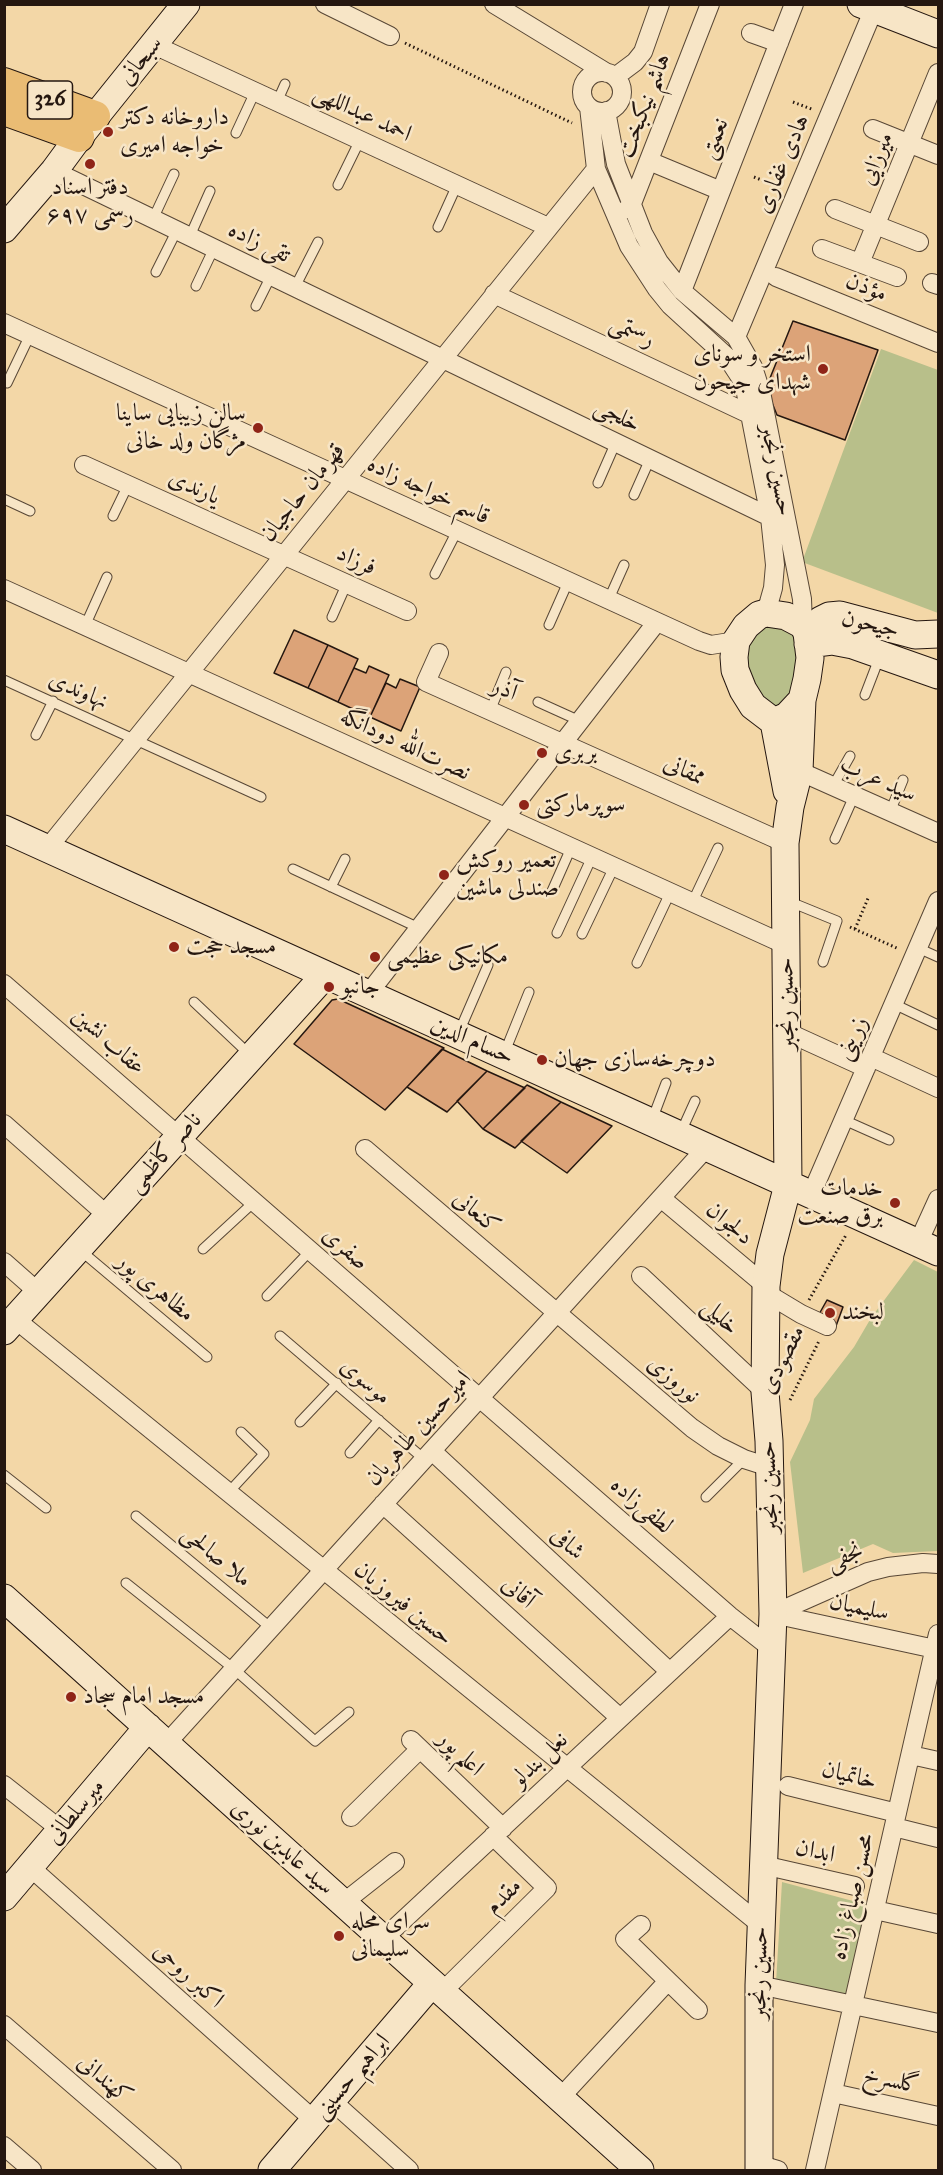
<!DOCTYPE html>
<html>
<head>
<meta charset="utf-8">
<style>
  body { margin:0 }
  #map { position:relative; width:943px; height:2175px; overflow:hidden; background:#f3d7a7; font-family:"IM FELL Great Primer",serif }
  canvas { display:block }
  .frame { position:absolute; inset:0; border:6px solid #251710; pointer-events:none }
</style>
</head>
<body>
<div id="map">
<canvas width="943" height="2175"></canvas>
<div class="frame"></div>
</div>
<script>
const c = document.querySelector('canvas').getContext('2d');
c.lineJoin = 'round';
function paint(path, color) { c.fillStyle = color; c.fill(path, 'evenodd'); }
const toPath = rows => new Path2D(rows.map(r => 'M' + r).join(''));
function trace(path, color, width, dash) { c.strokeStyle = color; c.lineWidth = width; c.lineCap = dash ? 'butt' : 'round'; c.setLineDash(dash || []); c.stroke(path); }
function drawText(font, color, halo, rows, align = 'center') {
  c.font = font + ' "IM FELL Great Primer",Amiri,serif'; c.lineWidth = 5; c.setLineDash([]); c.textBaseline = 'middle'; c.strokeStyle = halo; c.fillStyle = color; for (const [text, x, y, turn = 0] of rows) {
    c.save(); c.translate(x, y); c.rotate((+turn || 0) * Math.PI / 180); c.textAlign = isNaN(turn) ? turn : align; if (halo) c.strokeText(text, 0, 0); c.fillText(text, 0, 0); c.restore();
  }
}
paint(toPath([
  [881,349,938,370,938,613,802,562],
  [785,625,799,643,799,692,779,709,769,705,746,674,743,638,752,628],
  [914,1260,938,1272,938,1551,893,1553,873,1544,803,1573,790,1462,810,1420,814,1399,854,1347,871,1318],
  [782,1882,868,1905,845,1998,776,1983]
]), '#b8bf8a');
const building = toPath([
  [793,321,878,350,845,440,777,415,766,388,793,321],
  [294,630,328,645,308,688,274,673,294,630],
  [328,645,358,659,338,702,308,688,328,645],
  [369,666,389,675,370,717,338,702,354,668,366,673,369,666],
  [400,679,420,687,401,731,370,717,386,683,396,688,400,679],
  [338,999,444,1048,385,1110,294,1044,332,1000,338,999],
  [442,1049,487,1071,447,1112,407,1087,442,1049],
  [487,1071,525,1088,483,1129,457,1101,487,1071],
  [527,1085,561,1102,515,1148,483,1129,527,1085],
  [561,1102,612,1126,567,1173,521,1141,561,1102],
  [827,1300,843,1307,836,1326,818,1316,827,1300]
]);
paint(building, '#dca378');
trace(building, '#251710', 1.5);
const lane = toPath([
  [277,102,285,84],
  [236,133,255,92],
  [338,185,360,140],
  [153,219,174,174],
  [438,227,457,185],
  [190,236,210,191],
  [156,272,177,230],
  [196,286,214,248],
  [295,287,318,242],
  [256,306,271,276],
  [7,383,30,335],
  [598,483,616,442],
  [634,495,650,459],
  [4,499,30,511],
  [113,516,128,485],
  [435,574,457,531],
  [608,601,624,565],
  [332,617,347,583],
  [549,625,568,582],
  [85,626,107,577],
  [4,680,261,797],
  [865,695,880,656],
  [538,702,580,721],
  [490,711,506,672],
  [36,735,53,701],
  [833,786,850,756],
  [890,812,903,780],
  [835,839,854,796],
  [293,869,419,928],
  [331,887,345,859],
  [552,891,571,848],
  [788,901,837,921,823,962],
  [692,903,718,848],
  [557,933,592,857],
  [582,934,614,867],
  [918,948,938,957],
  [637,963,670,893],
  [194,1002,249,1054],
  [894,1004,938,1025],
  [459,1032,488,965],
  [504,1054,529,992],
  [652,1120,666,1083],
  [844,1120,889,1140],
  [681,1132,695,1101],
  [203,1249,254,1202],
  [80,1250,207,1357],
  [267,1296,310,1251],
  [280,1336,424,1459],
  [300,1422,337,1383],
  [350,1453,379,1420],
  [4,1475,46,1508],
  [228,1493,264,1454,241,1432],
  [706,1497,744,1459],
  [136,1516,271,1628],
  [126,1583,234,1669,315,1741,349,1712]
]);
const street = toPath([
  [325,4,390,36],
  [494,4,607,73],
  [751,33,779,43],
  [154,45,548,227],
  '582 92a20 20 0 1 1 40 0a20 20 0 1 1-40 0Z',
  [615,77,635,62,643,52,660,4],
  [589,107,596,169,629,246,657,289,670,305,727,357,744,383,770,517,775,565,773,588,766,613],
  [606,111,616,164,643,233,659,262,682,291,736,337,753,367,761,392,802,599,803,625],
  [873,129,938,155],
  [649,161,721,191],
  [54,171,770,517],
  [627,209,631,206,710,4],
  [835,209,919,242],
  [822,249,897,277],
  [860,263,938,73],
  [776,277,938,343],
  [932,283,938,285],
  [682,291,794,4],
  [494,294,749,414],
  [4,323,699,641,711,645,736,641],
  [736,337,876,4],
  [84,465,407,611],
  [4,589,786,945],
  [439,653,426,682,785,843],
  [799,771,938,833],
  [47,849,596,169],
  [4,984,730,1616,772,1649],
  [368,994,656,623],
  [787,1032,866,1068],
  [871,1057,938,1088],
  [4,1124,108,1216],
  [365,1149,692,1428,718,1446,744,1459,769,1467],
  [811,1195,938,901],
  [661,1198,766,1286],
  [918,1243,938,1199],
  [4,1262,38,1292],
  [641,1276,765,1392],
  [766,1293,801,1314,827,1326],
  [15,1319,761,1925],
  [432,1451,670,1672],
  [383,1504,620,1718],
  [773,1614,868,1572,888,1567,923,1563,938,1564],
  [773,1614,935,1649],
  [411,1740,503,1828],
  [166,1744,707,1147],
  [911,1755,938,1761],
  [4,1785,61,1830],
  [788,1786,897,1813],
  [351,1817,420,1749],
  [894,1827,938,1838],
  [763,1865,855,1886],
  [30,1867,315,2121],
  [343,1903,395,1862],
  [875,1910,938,1924],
  [641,1925,625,1939,698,2010],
  [383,1939,730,1616],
  [759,1985,938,2023],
  [442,1992,547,1888,493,1836],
  [4,2025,172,2170],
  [833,2093,938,2116],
  [560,2098,668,1981],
  [332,2101,409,2170],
  [4,2146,32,2170],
  [758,2164,778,2170],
  [815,2170,938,1634]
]);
const secondary = toPath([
  [861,4,938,34],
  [4,229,54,171,79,137,186,4],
  [766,613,786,616,803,625,807,633,810,658,807,679,802,700,787,716,774,722,753,706,743,690,735,670,734,657,736,641,746,626,759,615,766,613],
  [807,633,821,620,829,616,840,615,915,635,938,634],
  [808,644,832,641,853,645,938,675],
  [774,722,787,791],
  [4,829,938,1252],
  [4,1331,325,975],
  [4,1598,640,2170],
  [4,1897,148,1727],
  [272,2170,432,1983],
  [759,2170,759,1985,773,1614,769,1441,765,1392,766,1286,770,1254,788,1185,785,843,790,807,799,771,802,700]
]);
const primary = toPath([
  [4,83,95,116],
  [4,110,79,137]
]);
trace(lane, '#584736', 11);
trace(street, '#584736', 20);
trace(secondary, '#251710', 29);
trace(primary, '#251710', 32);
trace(toPath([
  [405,43,572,123],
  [793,102,814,110],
  [754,177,781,188],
  [850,927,899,949],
  [855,929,869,896],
  [809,1300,846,1235],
  [790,1400,819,1341]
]), '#251710', 3, [1.5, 3]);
trace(lane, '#f7e5c6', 9);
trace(street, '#f7e5c6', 18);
trace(secondary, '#f7e5c6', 27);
trace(primary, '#eabc74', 30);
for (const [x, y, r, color] of [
  [108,132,6,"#8f2418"],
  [90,164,6,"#8f2418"],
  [823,369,6,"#8f2418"],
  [258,428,6,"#8f2418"],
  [542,753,6,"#8f2418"],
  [524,805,6,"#8f2418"],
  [444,875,6,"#8f2418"],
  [174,947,6,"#8f2418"],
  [375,957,6,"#8f2418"],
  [329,987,6,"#8f2418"],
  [542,1060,6,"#8f2418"],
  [895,1203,6,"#8f2418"],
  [830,1313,6,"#8f2418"],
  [71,1697,6,"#8f2418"],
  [339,1936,6,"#8f2418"]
]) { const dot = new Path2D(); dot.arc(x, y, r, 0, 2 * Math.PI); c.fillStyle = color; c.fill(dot); trace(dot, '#f7e5c6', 2); }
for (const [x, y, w] of [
  [50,100,45]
]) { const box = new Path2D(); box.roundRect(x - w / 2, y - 19, w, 38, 4.5); c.fillStyle = '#f7e5c6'; c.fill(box); trace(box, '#251710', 1.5); }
drawText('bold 22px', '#251710', null, [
  ["326",50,100]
]);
drawText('24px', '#251710', '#f7e5c6', [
  ["سبحانی",141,61,-51],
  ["هاشم نیکبخت",645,106,-69],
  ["احمد عبداللهی",362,114,25],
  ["نعمتی",715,139,-69],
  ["میرزایی",877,159,-67],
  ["هادی غفاری",783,164,-67],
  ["تقی زاده",259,243,26],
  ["مؤذن",866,288,22],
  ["رستمی",632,332,25],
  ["خلجی",617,416,26],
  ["حسین رنجبر",776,470,79],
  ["یارندی",194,488,24],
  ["قاسم خواجه زاده",428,491,25],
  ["قهرمان حاجیان",303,493,-51],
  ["فرزاد",356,561,25],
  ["جیحون",870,625,13],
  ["آذر",504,690,23],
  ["نهاوندی",78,691,24],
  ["نصرت‌الله دودانگه",405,745,25],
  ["ممقانی",684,771,24],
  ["سید عرب",878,780,24],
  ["حسین رنجبر",787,1004,-91],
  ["زرینی",853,1039,-67],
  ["حسام الدین",472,1041,24],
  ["عقاب نشین",108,1042,41],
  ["ناصر کاظمی",165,1153,-48],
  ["کنعانی",476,1213,40],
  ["دلجوان",729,1224,40],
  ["صفری",345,1249,41],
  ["مظاهری پور",155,1288,40],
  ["خلیلی",720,1317,43],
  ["مقصودی",783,1360,-63],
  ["نوروزی",673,1380,40],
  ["موسوی",365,1382,41],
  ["امیرحسین طاهریان",419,1429,-48],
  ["حسین رنجبر",770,1487,-92],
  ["لطفی‌زاده",641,1506,41],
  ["شافی",567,1544,43],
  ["ملا صالحی",216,1557,40],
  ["نجفی",845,1557,-22],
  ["آقانی",518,1593,42],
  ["حسین فیروزیان",403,1604,39],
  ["سلیمیان",859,1608,12],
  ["اعلم پور",460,1754,44],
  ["نعل بندلو",540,1760,-43],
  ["خاتمیان",849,1776,14],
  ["میرسلطانی",76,1812,-50],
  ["سید عابدین نوری",282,1848,42],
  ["ابدان",815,1852,13],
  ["مقدم",504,1897,-45],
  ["محسن صباغ زاده",853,1897,-77],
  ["حسین رنجبر",760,1973,-89],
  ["اکبر روحی",188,1976,42],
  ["ابراهیم حسینی",352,2077,-49],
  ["کهندانی",104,2080,41],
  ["گلسرخ",891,2081,12]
]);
drawText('24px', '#251710', '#f7e5c6', [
  ["داروخانه دکتر",120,118],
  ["خواجه امیری",120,146],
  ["دفتر اسناد",90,188,"center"],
  ["رسمی ۶۹۷",90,216,"center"],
  ["استخر و سونای",811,355,"right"],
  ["شهدای جیحون",811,383,"right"],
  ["سالن زیبایی ساینا",246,414,"right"],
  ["مژگان ولد خانی",246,442,"right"],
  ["بربری",554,753],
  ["سوپرمارکتی",536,805],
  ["تعمیر روکش",456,861],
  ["صندلی ماشین",456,889],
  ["مسجد حجت",186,947],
  ["مکانیکی عظیمی",387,957],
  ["جانبو",341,987],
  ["دوچرخه‌سازی جهان",554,1060],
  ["خدمات",883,1189,"right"],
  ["برق صنعت",883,1217,"right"],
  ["لبخند",842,1313],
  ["مسجد امام سجاد",83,1697],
  ["سرای محله",351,1922],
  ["سلیمانی",351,1950]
], 'left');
</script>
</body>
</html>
